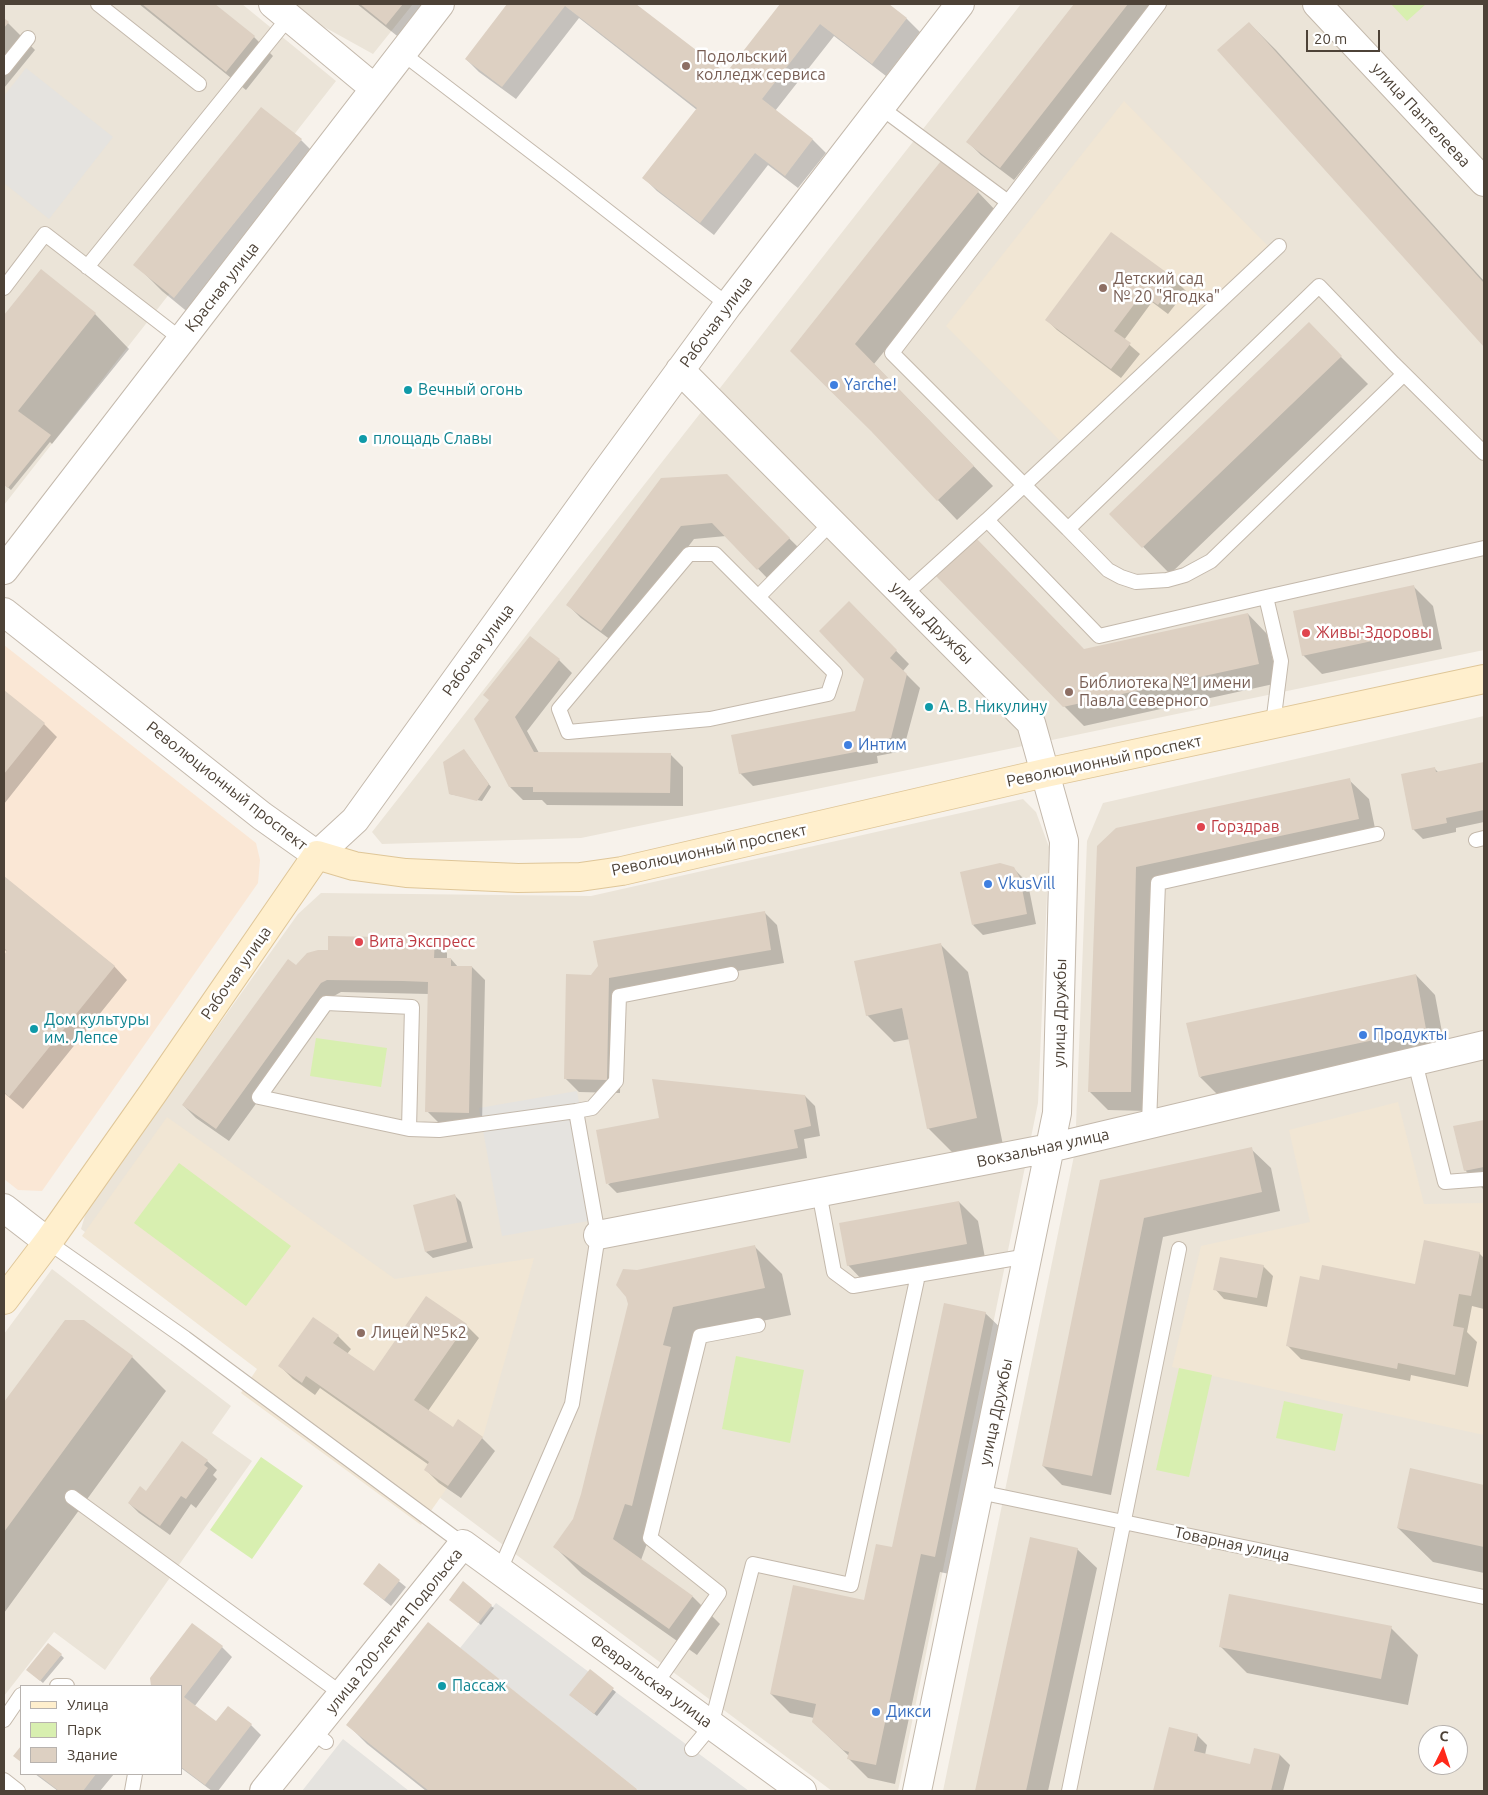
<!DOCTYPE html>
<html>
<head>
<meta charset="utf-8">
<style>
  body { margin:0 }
  #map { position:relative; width:1488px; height:1795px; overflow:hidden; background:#f7f2eb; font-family:Ubuntu,sans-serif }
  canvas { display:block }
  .frame { position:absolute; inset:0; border:5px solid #4d4237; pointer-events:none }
  .legend { position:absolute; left:20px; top:1685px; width:162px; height:90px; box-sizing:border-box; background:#fff; border:1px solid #b8b3af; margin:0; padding:6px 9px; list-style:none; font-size:15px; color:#4d4237 }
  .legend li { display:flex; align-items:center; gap:10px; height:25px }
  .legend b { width:25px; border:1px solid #b8b3af }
  .north { position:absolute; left:1418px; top:1725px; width:50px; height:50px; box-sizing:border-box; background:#fff; border:1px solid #b8b3af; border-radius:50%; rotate:4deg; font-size:14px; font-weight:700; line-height:20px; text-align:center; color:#4d4237 }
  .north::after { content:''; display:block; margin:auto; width:18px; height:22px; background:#ff291a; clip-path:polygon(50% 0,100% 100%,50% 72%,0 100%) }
  .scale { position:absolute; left:1306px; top:30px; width:74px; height:22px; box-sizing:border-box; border:2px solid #4d4237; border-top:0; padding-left:6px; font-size:15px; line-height:18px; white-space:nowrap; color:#4d4237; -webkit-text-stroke:4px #fff; paint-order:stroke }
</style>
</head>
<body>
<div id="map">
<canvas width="1488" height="1795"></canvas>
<div class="frame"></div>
<ul class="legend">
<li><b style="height:6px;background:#ffefcd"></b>Улица</li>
<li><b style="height:14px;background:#d8efb0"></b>Парк</li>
<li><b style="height:14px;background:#ddd0c2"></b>Здание</li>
</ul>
<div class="north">С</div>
<div class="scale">20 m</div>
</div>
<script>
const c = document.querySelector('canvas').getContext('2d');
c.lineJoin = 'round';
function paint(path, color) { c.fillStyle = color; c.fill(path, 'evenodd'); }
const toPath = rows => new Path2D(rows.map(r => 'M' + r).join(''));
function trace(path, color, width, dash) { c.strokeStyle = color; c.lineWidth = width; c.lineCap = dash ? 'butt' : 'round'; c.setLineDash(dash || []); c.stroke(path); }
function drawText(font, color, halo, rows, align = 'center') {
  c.font = font + ' Ubuntu,sans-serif'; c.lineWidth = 5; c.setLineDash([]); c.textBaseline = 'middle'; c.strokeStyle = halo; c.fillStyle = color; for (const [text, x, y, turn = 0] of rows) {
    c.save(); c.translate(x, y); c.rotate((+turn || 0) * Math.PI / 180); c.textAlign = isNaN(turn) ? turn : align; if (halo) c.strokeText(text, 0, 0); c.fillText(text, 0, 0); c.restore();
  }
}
paint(toPath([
  [4,4,242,4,336,81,4,505],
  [294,4,413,4,373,54,317,23],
  [1021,4,1484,4,1484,650,581,838,382,844,372,832],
  [1484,716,1484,1791,943,1791,1075,1151,1087,841,1103,803],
  [1428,1735,1458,1735,1458,1765,1428,1765],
  [1023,799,1036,812,1049,847,1038,1103,898,1791,832,1791,81,1229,87,1209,298,914,321,893,591,896],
  [52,1269,231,1406,212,1433,252,1461,105,1670,54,1632,4,1696,4,1334]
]), '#ebe4d8');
paint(toPath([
  [4,645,256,843,260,860,258,883,42,1191,18,1190,4,1179]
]), '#fae7d5');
paint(toPath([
  [1124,101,1271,249,1064,445,946,326],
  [1398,1102,1424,1204,1484,1203,1484,1435,1172,1367,1201,1246,1310,1222,1289,1130],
  [167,1117,395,1279,534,1258,483,1437,421,1525,241,1393,257,1369,82,1236]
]), '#f1e6d4');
paint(toPath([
  [1391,4,1426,4,1407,21],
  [316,1038,387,1048,381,1087,310,1076],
  [179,1163,291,1246,246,1306,134,1223],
  [736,1356,804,1370,790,1443,722,1429],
  [1179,1368,1212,1375,1189,1477,1156,1470],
  [1284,1401,1343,1414,1335,1451,1276,1438],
  [261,1457,303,1486,252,1559,210,1530]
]), '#d8efb0');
paint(toPath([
  [26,68,113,137,49,219,4,183,4,96],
  [577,1091,600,1219,502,1236,479,1108],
  [496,1603,749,1791,636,1791,637,1789,460,1648],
  [343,1739,409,1791,302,1791]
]), '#e5e3df');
paint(toPath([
  [139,4,213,4,254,37,273,56,246,90],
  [357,4,426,4,406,43],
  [509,4,634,4,726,75,781,4,887,4,907,19,920,32,886,76,834,36,775,111,813,140,826,153,798,188,768,165,714,235,657,191,644,178,697,110,579,18,516,99,479,72,466,59],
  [1076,4,1152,4,1014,180,981,155,968,142],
  [4,19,35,50,4,88],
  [1249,23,1276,50,1484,281,1484,345,1219,50],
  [301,140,328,167,201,323,162,291,135,264],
  [941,163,978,192,997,212,874,364,993,486,957,520,875,434,791,351],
  [41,271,95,314,129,349,52,444,50,442,11,490,4,484,4,317],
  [1176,281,1186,291,1168,314,1152,302,1124,340,1140,354,1121,378,1057,330,1047,320],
  [1335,351,1368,384,1170,574,1111,514],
  [726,476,802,551,771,582,726,536,694,539,615,643,581,618,568,605],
  [1414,587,1433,606,1442,649,1322,674,1303,655],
  [849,603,909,664,903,671,920,688,903,751,877,756,878,763,753,786,740,773,856,713,866,678],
  [1248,614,1267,634,1278,683,1084,726,1064,706,1084,650],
  [530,637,559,660,572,673,527,731,539,753,670,754,683,767,683,806,547,805,542,800,523,800,510,787,490,701],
  [4,691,44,724,57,737,4,804],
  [466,753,491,787,482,801,450,794],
  [1484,764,1484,822,1456,828,1456,832,1423,839,1413,829,1435,769,1439,773],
  [1349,780,1369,799,1377,838,1155,886,1149,1111,1108,1110,1089,1091,1099,846],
  [1013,868,1023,878,1029,889,1036,924,983,935,973,925],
  [4,878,114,966,127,980,23,1109,4,1093,4,957,7,952,4,949],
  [764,912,777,925,784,963,622,991,620,1093,579,1092,565,1078,592,976],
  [434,940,447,953,447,959,451,959,458,967,472,967,485,980,482,1125,440,1124,427,1111,429,994,341,992,334,996,229,1141,196,1118,183,1105,296,967],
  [941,945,968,972,1003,1145,955,1155,928,1128,910,1039,894,1042,867,1015],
  [1416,975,1435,995,1445,1048,1219,1096,1200,1077],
  [805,1096,815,1106,820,1136,804,1139,807,1158,617,1193,608,1184],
  [1484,1121,1484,1190,1465,1170,1454,1127],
  [1251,1149,1271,1168,1280,1211,1163,1237,1111,1495,1062,1485,1043,1466,1101,1181],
  [455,1196,461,1202,473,1248,433,1258,426,1252],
  [959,1202,978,1221,986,1263,867,1285,848,1265],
  [755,1247,782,1274,791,1315,699,1334,697,1375,659,1532,652,1530,641,1560,693,1597,720,1624,697,1655,582,1574,555,1547,574,1519,583,1494,637,1271],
  [1479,1253,1484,1258,1484,1309,1472,1306,1467,1332,1477,1342,1468,1387,1411,1375,1410,1381,1301,1359,1288,1346,1320,1282,1416,1286],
  [1263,1266,1273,1276,1267,1307,1224,1299,1215,1289],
  [985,1313,1005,1332,954,1575,940,1572,895,1784,868,1778,849,1759,849,1756,813,1722,814,1718,790,1713,771,1694,865,1602,893,1549],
  [65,1321,84,1322,132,1357,166,1391,4,1613,4,1404],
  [466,1325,479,1338,428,1411,453,1429,482,1438,495,1451,461,1498,439,1483,426,1470,429,1465,320,1388,315,1395,293,1379,280,1366,338,1336,351,1349,347,1354,374,1373],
  [207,1461,217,1470,213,1475,217,1479,196,1508,191,1504,170,1535,139,1513,129,1503],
  [1411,1470,1484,1486,1484,1573,1433,1562,1398,1528],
  [1031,1539,1077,1549,1097,1568,1048,1791,976,1791],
  [379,1565,406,1587,391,1606,364,1584],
  [453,1602,491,1606,494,1608,481,1625],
  [428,1624,638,1791,426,1791,367,1744,348,1725],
  [192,1625,222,1647,232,1657,194,1707,216,1723,228,1708,251,1725,261,1735,218,1791,212,1791,181,1768,181,1686,152,1686,151,1679],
  [1391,1628,1418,1655,1408,1705,1247,1673,1220,1646],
  [61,1655,64,1658,43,1683,31,1673],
  [590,1671,616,1692,597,1716,574,1698],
  [1170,1729,1197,1735,1207,1745,1205,1755,1251,1766,1255,1749,1280,1755,1290,1765,1283,1791,1154,1791],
  [35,1774,114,1774,100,1791,58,1791]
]), '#0003');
paint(toPath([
  [142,4,215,4,255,36,226,72],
  [360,4,403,4,386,25],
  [507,4,636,4,726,73,780,4,889,4,907,18,872,64,820,24,762,99,813,139,785,176,755,153,700,223,642,178,697,108,565,6,502,87,465,59],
  [1074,4,1128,4,1000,168,966,142],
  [4,18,9,22,4,28],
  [1249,22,1484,283,1484,347,1217,50],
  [261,107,302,139,174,298,133,265],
  [941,161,979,191,855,344,974,466,937,501,871,431,790,351],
  [1111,232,1177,280,1158,305,1142,294,1114,331,1131,343,1111,369,1045,320],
  [41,269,96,313,18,411,51,435,8,488,4,485,4,315],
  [1309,322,1342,356,1142,548,1109,514],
  [727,474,790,538,757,570,712,523,681,526,601,631,566,605,661,478],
  [975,537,1084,649,1248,613,1259,664,1063,707,935,575],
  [1414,585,1424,630,1302,656,1293,611],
  [849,601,897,650,890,658,907,674,891,738,865,743,866,750,739,774,731,735,855,711,864,679,819,631],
  [530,636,560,659,515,717,534,752,671,753,670,793,533,792,533,787,509,787,474,719,489,700,483,695],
  [4,690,45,723,4,774],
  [464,749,489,784,477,801,449,794,443,762],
  [1484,762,1484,810,1446,818,1447,823,1412,830,1401,774,1435,767,1436,772],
  [1350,778,1359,819,1136,867,1131,1092,1088,1092,1097,846,1116,828],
  [1000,863,1014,867,1020,878,1027,914,972,925,960,872],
  [4,876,115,966,9,1097,4,1092,4,955,7,951,4,948],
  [765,911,771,950,609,978,607,1080,564,1079,566,974,591,975,598,966,593,941],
  [328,936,435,938,434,958,451,958,451,966,472,966,469,1113,425,1112,428,982,403,981,327,980,321,983,216,1129,182,1105,288,959,296,965,307,953,318,950,328,950],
  [941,943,977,1118,927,1129,902,1008,866,1016,854,961],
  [1416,974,1426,1029,1199,1077,1186,1023],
  [652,1079,805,1095,811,1126,794,1130,798,1148,606,1184,596,1130,659,1118],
  [1484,1120,1484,1167,1464,1171,1453,1126],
  [1252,1147,1262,1192,1144,1218,1092,1476,1042,1466,1100,1180],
  [455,1194,467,1242,425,1252,413,1205],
  [959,1201,967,1244,847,1266,839,1223],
  [1424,1240,1480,1252,1471,1296,1459,1294,1453,1326,1464,1328,1455,1375,1398,1363,1397,1369,1286,1346,1300,1276,1319,1280,1322,1265,1415,1284],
  [755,1245,765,1288,673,1307,663,1345,671,1347,632,1506,625,1504,613,1539,693,1596,669,1629,553,1547,573,1519,581,1494,628,1304,626,1297,616,1285,623,1269,637,1270],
  [1220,1257,1264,1265,1257,1298,1213,1290],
  [426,1296,467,1324,414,1400,453,1427,458,1419,483,1437,448,1486,424,1470,429,1462,306,1376,302,1383,278,1366,313,1317,339,1335,333,1343,374,1371],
  [944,1303,986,1312,935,1557,921,1554,876,1765,847,1759,849,1752,843,1750,812,1722,816,1704,770,1694,793,1585,864,1600,876,1544,892,1547],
  [65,1320,84,1320,133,1356,4,1532,4,1402],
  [182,1441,208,1460,204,1465,208,1468,186,1499,181,1496,160,1526,128,1503,140,1486,146,1491],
  [1410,1468,1484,1485,1484,1547,1397,1528],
  [1030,1537,1078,1548,1049,1685,1026,1791,975,1791],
  [379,1563,400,1580,384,1600,363,1584],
  [463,1581,492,1605,478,1623,449,1600],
  [1229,1594,1392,1626,1381,1679,1219,1647],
  [428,1622,637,1789,636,1791,429,1791,346,1725],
  [192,1623,223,1646,184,1697,216,1721,228,1706,252,1724,205,1785,181,1767,181,1686,151,1686,150,1678],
  [48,1643,62,1654,40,1681,26,1670],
  [590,1669,614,1688,594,1714,569,1695],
  [1169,1727,1198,1734,1194,1751,1250,1764,1254,1748,1280,1754,1271,1791,1153,1791],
  [21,1746,21,1762,13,1756],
  [37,1774,96,1774,83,1791,59,1791]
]), '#ddd0c2');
const lane = toPath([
  [98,4,199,84],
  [402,53,563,176,728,305],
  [4,68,28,38],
  [880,107,1008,202,892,353,1068,529],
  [1008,202,1159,4],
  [87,267,289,17],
  [4,288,45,234,181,339],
  [1404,374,1211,561,1185,575,1167,580,1136,582,1121,577,1108,570,1068,529,1319,286,1393,363,1484,453],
  [987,520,1279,246],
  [904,595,987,520,1099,636,1266,597],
  [758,597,715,554,689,554,559,709,568,732,710,719,828,694,835,673,758,597,832,522],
  [1273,724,1281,661,1266,597,1484,548],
  [1476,840,1484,838],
  [1415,1062,1445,1182,1484,1179],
  [576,1111,592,1108,616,1081,619,996,731,974],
  [1149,1124,1158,883,1377,834],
  [409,1129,412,1007,326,1003,259,1097,409,1129,439,1130,576,1111,598,1235,572,1404,500,1570],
  [819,1192,834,1272,853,1286,1028,1256],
  [48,1242,185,1338,463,1544],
  [979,1492,1484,1597],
  [72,1497,342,1694],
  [655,1685,719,1593,650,1538,700,1336,758,1325],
  [57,1686,67,1686],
  [4,1720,21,1695],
  [312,1731,326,1742],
  [692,1749,711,1726,753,1564,851,1585,918,1275],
  [4,1780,18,1791],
  [132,1791,135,1774],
  [1069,1791,1179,1249]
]);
const street = toPath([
  [273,4,374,88],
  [1317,4,1484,182],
  [680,370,1031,723,1064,841,1057,1113,917,1791],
  [4,570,440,4],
  [4,612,262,816,317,855,355,820,602,477,728,305,960,4],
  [4,1208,48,1242],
  [598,1235,1050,1148,1484,1045],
  [264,1791,463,1544,802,1791]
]);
const secondary = toPath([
  [4,1300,48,1242,153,1093,317,855,354,866,406,873,518,878,580,877,622,871,1045,773,1484,679]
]);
trace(lane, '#c4b9ac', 16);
trace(street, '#c4b9ac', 30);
trace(secondary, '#dfc698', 30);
trace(lane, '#fff', 14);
trace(street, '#fff', 28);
trace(secondary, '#ffefcd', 28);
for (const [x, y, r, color] of [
  [686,66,5,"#8d6e63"],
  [1103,288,5,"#8d6e63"],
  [834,385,5,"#3f7fe0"],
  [408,390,5,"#0f9aa8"],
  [363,439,5,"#0f9aa8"],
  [1306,633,5,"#e0444e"],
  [1069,692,5,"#8d6e63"],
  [929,707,5,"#0f9aa8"],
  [848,745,5,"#3f7fe0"],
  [1201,827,5,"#e0444e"],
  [988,884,5,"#3f7fe0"],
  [359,942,5,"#e0444e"],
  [34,1029,5,"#0f9aa8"],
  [1363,1035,5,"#3f7fe0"],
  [361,1333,5,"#8d6e63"],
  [442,1686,5,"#0f9aa8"],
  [876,1712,5,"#3f7fe0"]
]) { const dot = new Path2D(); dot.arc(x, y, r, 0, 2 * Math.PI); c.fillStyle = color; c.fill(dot); trace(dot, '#fff', 2); }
drawText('16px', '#785e54', '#fff', [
  ["Подольский",696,57],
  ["колледж сервиса",696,75],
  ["Детский сад",1113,279],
  ["№ 20 \"Ягодка\"",1113,297],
  ["Библиотека №1 имени",1079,683],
  ["Павла Северного",1079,701],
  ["Лицей №5к2",371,1333]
], 'left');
drawText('16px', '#4d4237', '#fff', [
  ["улица Пантелеева",1421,115,47],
  ["Красная улица",222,287,-52],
  ["Рабочая улица",716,322,-53],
  ["улица Дружбы",932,623,45],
  ["Рабочая улица",478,650,-54],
  ["Революционный проспект",1104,761,-12],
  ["Революционный проспект",227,786,38],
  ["Революционный проспект",709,850,-12],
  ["Рабочая улица",236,973,-55],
  ["улица Дружбы",1060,1013,-89],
  ["Вокзальная улица",1043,1148,-12],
  ["улица Дружбы",996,1412,-78],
  ["Товарная улица",1232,1544,12],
  ["улица 200-летия Подольска",394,1631,-51],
  ["Февральская улица",651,1681,36]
]);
drawText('16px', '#366cbe', '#fff', [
  ["Yarche!",844,385],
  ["Интим",858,745],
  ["VkusVill",998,884],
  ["Продукты",1373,1035],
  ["Дикси",886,1712]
], 'left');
drawText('16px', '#0d838f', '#fff', [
  ["Вечный огонь",418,390],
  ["площадь Славы",373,439],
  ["А. В. Никулину",939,707],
  ["Дом культуры",44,1020],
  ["им. Лепсе",44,1038],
  ["Пассаж",452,1686]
], 'left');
drawText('16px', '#be3a42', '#fff', [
  ["Живы-Здоровы",1316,633],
  ["Горздрав",1211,827],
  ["Вита Экспресс",369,942]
], 'left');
</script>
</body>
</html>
